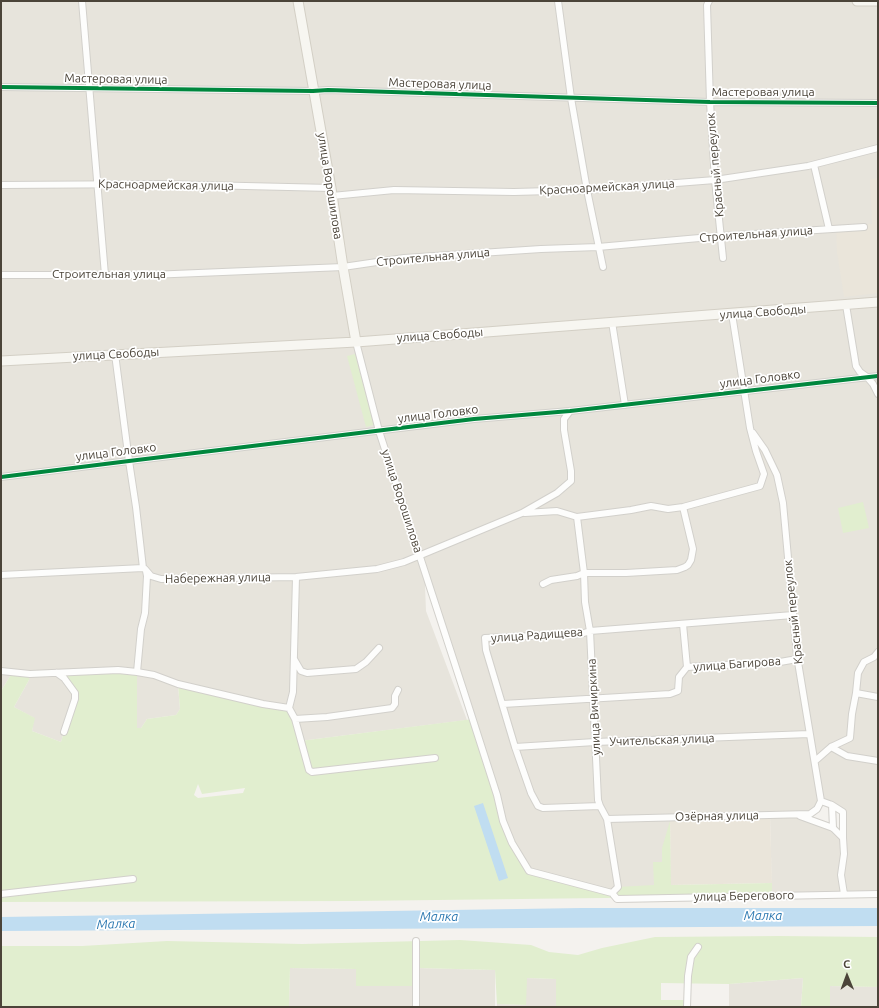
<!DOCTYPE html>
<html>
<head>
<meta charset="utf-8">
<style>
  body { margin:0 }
  #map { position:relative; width:879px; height:1008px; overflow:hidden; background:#f4f2ee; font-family:Ubuntu,sans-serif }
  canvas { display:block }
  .frame { position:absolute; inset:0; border:2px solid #4b4439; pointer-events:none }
  .north { position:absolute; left:827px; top:956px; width:40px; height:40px; -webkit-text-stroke:3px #fff; paint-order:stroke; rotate:359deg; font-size:11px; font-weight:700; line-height:16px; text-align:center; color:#4b4439 }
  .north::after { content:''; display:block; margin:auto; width:14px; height:18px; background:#4b4439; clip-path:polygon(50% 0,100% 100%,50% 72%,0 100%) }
</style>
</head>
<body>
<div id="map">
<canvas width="879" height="1008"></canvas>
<div class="frame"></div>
<div class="north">С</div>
</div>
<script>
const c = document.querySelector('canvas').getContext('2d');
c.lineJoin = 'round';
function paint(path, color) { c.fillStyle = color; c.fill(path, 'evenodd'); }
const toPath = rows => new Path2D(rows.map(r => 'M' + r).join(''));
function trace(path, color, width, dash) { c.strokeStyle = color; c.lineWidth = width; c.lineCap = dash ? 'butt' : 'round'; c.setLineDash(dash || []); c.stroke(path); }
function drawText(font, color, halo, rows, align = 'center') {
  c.font = font + ' Ubuntu,sans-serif'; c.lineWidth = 3.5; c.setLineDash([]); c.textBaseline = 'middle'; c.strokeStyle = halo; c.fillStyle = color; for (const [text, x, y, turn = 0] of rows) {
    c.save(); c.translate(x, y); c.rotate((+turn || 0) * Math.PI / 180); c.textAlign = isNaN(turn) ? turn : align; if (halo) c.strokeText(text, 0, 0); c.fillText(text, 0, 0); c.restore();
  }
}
paint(toPath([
  [1,1,878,1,878,894,772,896,770,816,670,818,671,885,612,893,529,871,512,843,426,575,425,586,426,611,467,720,300,741,178,685,180,709,176,715,147,719,141,728,137,728,75,693,61,742,32,731,34,718,14,707,29,680,12,673,1,691],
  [821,801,843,812,843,837,833,828,798,814,817,809],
  [290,968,356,969,357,986,416,968,495,970,495,1007,289,1007],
  [526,978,556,979,556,1007,497,1007,497,1004,526,1005],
  [803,978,801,1007,729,1007,729,984],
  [830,986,878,987,878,1007,830,1007]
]), '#e7e4dc');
paint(toPath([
  [878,178,878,293,844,297,837,252,836,226,872,224,870,179],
  [770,818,772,883,671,885,670,821]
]), '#eae5da');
paint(toPath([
  [355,354,374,425,366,427,347,356],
  [863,502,869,528,843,533,838,508],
  [137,672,137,728,141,728,147,719,176,715,180,709,178,684,289,708,300,741,473,719,503,821,529,871,612,893,618,887,654,885,653,862,662,862,662,848,670,821,671,885,772,883,772,896,353,901,1,902,1,691,12,673,30,674,29,680,14,707,35,718,32,731,61,742,75,693,57,673],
  [198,784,202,794,245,788,243,793,198,798,194,795],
  [779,936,878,937,878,987,830,986,830,1007,801,1007,803,978,729,984,661,983,661,1000,687,1000,687,1007,556,1007,556,979,527,978,526,1005,497,1004,495,970,417,968,416,986,356,986,356,969,290,968,289,1007,1,1007,1,946,82,946,167,941,302,944,460,940,531,945,549,952,578,955,602,948,655,937]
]), '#e1eecf');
paint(toPath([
  [483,803,508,878,499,881,474,806],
  [581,908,878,908,878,926,1,931,1,917]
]), '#c0ddf1');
const street = toPath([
  [82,1,105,275],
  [558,1,571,98,587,190,603,267],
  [709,1,707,5,710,102,715,180,723,258],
  [1,87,313,91,328,90,710,102,878,103],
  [814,165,829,229],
  [1,185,160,184,331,188],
  [332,196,394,190,514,192,587,190,715,180,808,166,878,148],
  [1,275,150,275,343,267,404,258,541,249,598,247,722,236,864,227],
  [846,305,856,366,860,372,867,377,873,384,878,394],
  [612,322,625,405],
  [356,342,379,431,463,689,497,795,503,821,512,843,529,871,612,893],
  [115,354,129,461,136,507,143,568],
  [753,433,765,450,777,475,783,503,797,656,821,801],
  [1,477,129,461,474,419,570,411,878,376],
  [525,513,557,511,577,517,631,510,651,506,668,509,683,507,760,486,764,474,756,451,750,428,732,314],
  [577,517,584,573,585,602,590,631,598,800,600,806,607,819,618,887,612,893],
  [1,575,143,568,145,569,151,576,161,579,296,577,377,569,404,562,522,513,557,493,571,481,571,471,564,430,564,419,570,411],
  [543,584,551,580,577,576,584,573,626,573,677,570,685,567,688,565,691,560,693,549,683,507],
  [683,624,687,667],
  [294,659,301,671,307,673,356,669,366,662,379,648],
  [1,671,30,674,118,670,137,672,141,629,145,613,147,576,146,571],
  [137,672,154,675,178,684,263,704,289,708,293,692,296,577],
  [57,673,64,678,75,693,75,699,64,732],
  [856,693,878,697],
  [503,704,670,694,678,691,679,677,687,667,780,662,797,659],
  [289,708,295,719,309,770,312,772,435,758],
  [295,719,327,717,392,708,395,704,395,696,398,690],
  [515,747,595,742,809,734],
  [831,747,847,756,878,761],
  [815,761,831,747,850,738,852,714,856,693,858,673,864,662,874,657,878,652],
  [821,801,832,805,833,828],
  [832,805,843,812,843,838],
  [600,806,543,808,538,806,531,793,515,747,486,650,485,638,581,634,590,631,793,615],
  [800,816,833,828,843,838,844,854,841,875,844,894],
  [607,819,810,814,817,809,821,801],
  [612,893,617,899,878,894],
  [1,894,133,879],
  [416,941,416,1007],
  [687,1007,688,976,691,957,698,947]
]);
const secondary = toPath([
  [298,1,331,188,343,267,356,342],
  [857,1,878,1],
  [1,361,356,342,878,302]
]);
trace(street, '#d2d0cb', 8);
trace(secondary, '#d3cfc5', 11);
trace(street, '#fdfdfc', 6);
trace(secondary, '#f7f6f1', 9);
trace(toPath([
  [1,87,313,91,328,90,710,102,878,103],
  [1,477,129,461,474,419,570,411,878,376]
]), '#00873e', 4);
drawText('12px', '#4b4439', '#fff', [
  ["Мастеровая улица",116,79,1],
  ["Мастеровая улица",440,84,2],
  ["Мастеровая улица",763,92],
  ["Красный переулок",715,165,-95],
  ["Красноармейская улица",166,185,1],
  ["улица Ворошилова",330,186,81],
  ["Красноармейская улица",607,187,-3],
  ["Строительная улица",756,234,-4],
  ["Строительная улица",433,257,-5],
  ["Строительная улица",109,274],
  ["улица Свободы",763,312,-4],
  ["улица Свободы",440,335,-4],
  ["улица Свободы",116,354,-3],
  ["улица Головко",760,379,-7],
  ["улица Головко",438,414,-7],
  ["улица Головко",116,452,-7],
  ["улица Ворошилова",402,501,72],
  ["Набережная улица",218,578,-1],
  ["Красный переулок",793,612,-96],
  ["улица Радищева",537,635,-4],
  ["улица Багирова",737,664,-4],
  ["улица Вичиркина",594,707,-93],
  ["Учительская улица",662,740,-2],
  ["Озёрная улица",717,816,-1],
  ["улица Берегового",744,896,-1]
]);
drawText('italic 13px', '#2e7ab2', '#fff', [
  ["Малка",763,916],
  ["Малка",439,917],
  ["Малка",116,924,-2]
]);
</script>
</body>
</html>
